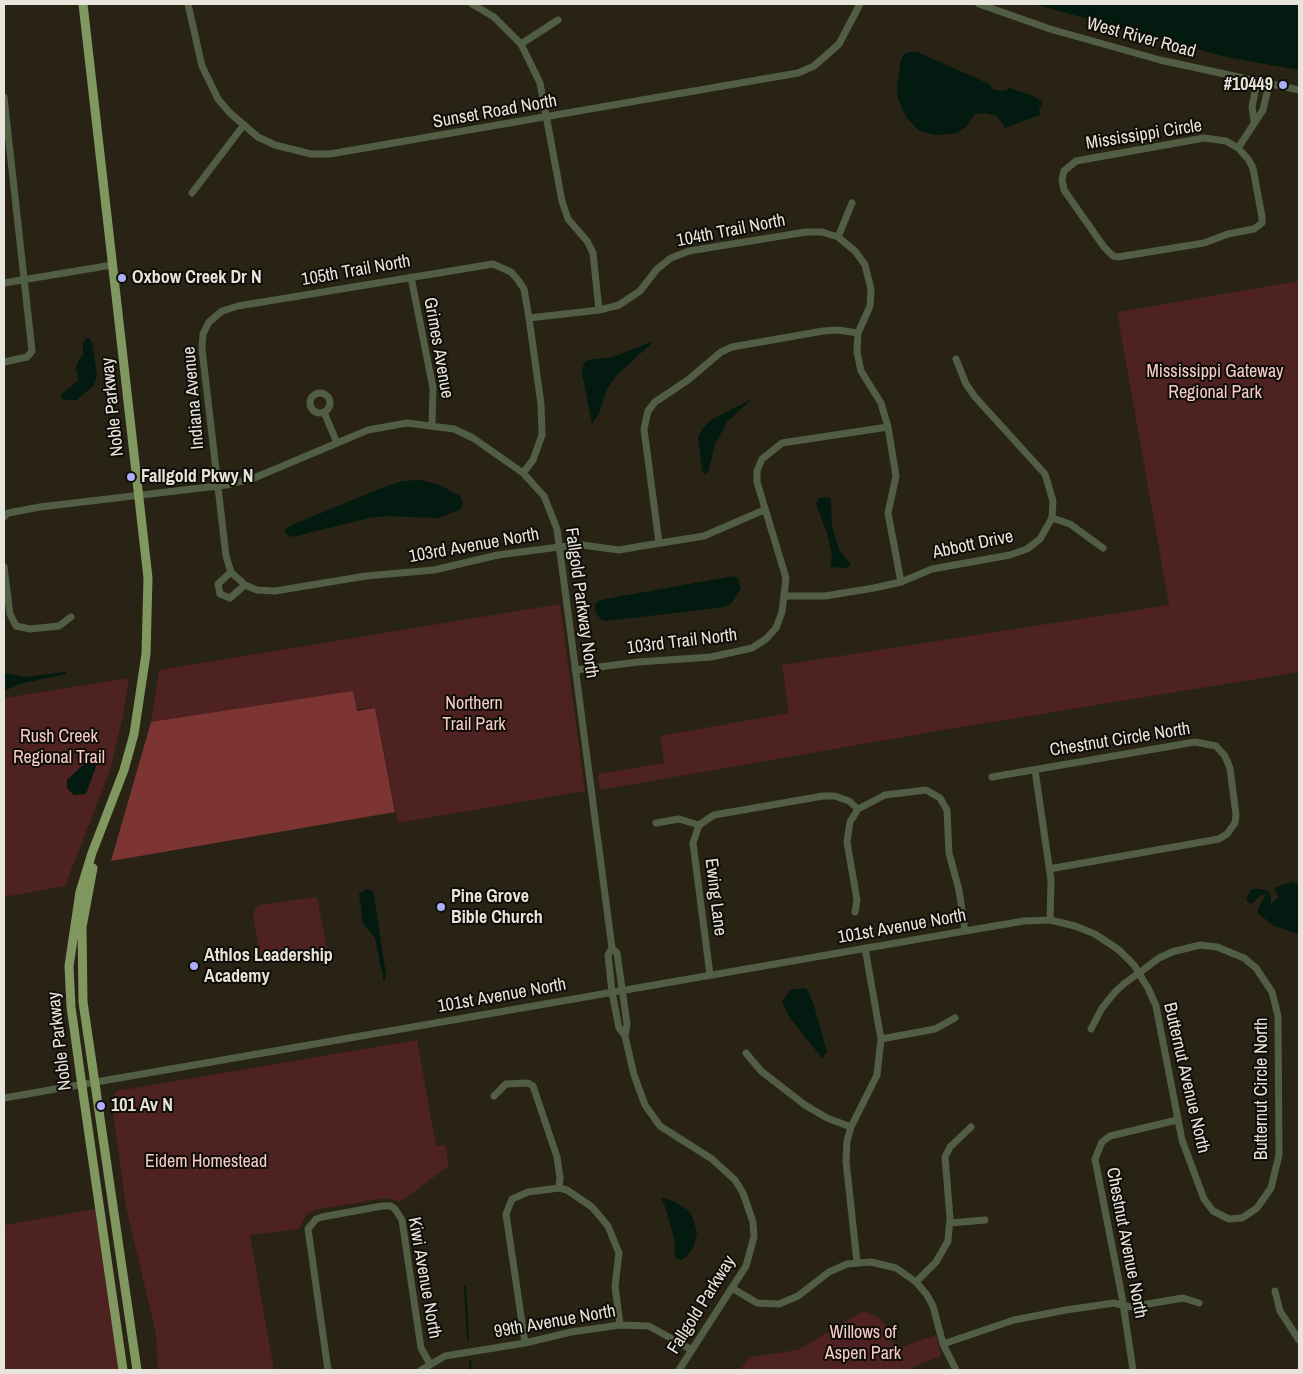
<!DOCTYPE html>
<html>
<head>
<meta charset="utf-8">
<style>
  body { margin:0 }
  #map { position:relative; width:1303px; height:1374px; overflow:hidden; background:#282315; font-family:"Archivo Narrow",sans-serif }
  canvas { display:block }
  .frame { position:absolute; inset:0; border:5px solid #e7e4db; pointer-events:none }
</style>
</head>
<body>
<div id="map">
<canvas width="1303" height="1374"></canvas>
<div class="frame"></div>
</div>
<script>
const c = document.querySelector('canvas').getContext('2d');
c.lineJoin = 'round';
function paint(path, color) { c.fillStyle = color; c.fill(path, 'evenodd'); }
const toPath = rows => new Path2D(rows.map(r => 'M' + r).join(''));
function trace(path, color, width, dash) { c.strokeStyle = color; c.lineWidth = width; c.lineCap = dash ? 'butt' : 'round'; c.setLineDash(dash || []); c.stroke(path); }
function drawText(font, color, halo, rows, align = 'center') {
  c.font = font + ' "Archivo Narrow",sans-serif'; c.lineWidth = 4; c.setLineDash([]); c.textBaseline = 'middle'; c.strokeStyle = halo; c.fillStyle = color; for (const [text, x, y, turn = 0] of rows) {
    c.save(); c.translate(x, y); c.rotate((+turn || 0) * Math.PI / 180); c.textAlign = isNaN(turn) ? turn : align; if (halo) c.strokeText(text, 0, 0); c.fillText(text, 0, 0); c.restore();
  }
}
paint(toPath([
  [1299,281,1299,672,943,730,600,790,598,774,664,763,660,736,789,713,782,665,1169,605,1117,312],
  [560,604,585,791,398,823,375,708,151,722,159,670],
  [129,678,123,716,110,771,65,886,4,897,4,698],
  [317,897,327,948,260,958,253,913,258,905],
  [417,1040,436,1146,445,1145,449,1166,400,1202,386,1198,315,1210,307,1214,299,1229,250,1235,274,1370,158,1370,156,1334,126,1207,111,1099,117,1091],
  [95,1209,119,1370,4,1370,4,1225],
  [863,1311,876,1315,887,1327,895,1349,936,1335,941,1356,906,1370,740,1370,750,1357,798,1350]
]), '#4d2220');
paint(toPath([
  [353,691,357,711,375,708,395,812,111,861,151,722]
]), '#7c3533');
paint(toPath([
  [1034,4,1299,4,1299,70,1226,57],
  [909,52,917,52,989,84,994,90,1004,91,1010,88,1033,96,1043,102,1039,110,1040,115,1005,128,1001,121,995,115,984,113,975,114,966,127,957,133,937,135,919,131,906,117,898,98,897,87,900,64,903,55],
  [86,338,90,338,92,343,97,375,94,385,77,400,64,400,60,395,79,380,76,368,79,359,83,355,83,344],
  [650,342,653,342,617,375,607,389,599,413,592,424,582,373,584,363,588,360,613,357],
  [752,399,727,422,714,446,709,471,705,475,702,470,698,437,702,429,711,420],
  [419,480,438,484,460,496,463,502,461,509,439,518,386,516,369,518,292,537,285,533,285,530,292,525,379,489,403,481],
  [825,497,831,499,832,527,839,549,851,565,847,568,830,567,832,555,828,536,816,504,819,498],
  [734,576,738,578,741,588,732,603,725,607,606,621,601,620,595,611,595,604,600,600],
  [66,672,66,674,23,683,4,691,4,673,25,677],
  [98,751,101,753,86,794,74,795,67,788,67,780],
  [1291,882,1299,885,1299,935,1273,925,1259,914,1257,911,1266,894,1260,895,1253,903,1249,903,1246,899,1252,889,1259,889,1268,891,1271,896,1271,904,1279,897,1274,888],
  [366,889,372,891,374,895,386,975,384,982,375,938,363,923,359,894],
  [806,988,813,1002,827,1052,822,1058,790,1018,782,1002,790,990],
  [663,1198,673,1201,688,1210,693,1218,697,1233,694,1246,687,1256,681,1260,675,1257,674,1238,665,1206,661,1200]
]), '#021a0f');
trace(toPath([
  [465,1287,468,1340],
  [470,1361,471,1370]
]), '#021a0f', 2);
trace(toPath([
  [188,4,202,66,218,99,230,113,258,137,275,145,311,154,330,154,798,73,814,66,839,44,860,4],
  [472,4,494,17,521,44,540,83,562,201,568,219,587,241,593,253,599,310],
  [979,4,1050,29,1160,60,1299,90],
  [521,44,558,20],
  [4,97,32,351,27,357,4,362],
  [1254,121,1252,107,1257,82],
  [1204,138,1226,141,1238,148,1248,159,1253,168,1262,217,1262,223,1254,229,1228,234,1204,243,1118,257,1113,256,1104,247,1064,190,1062,179,1064,171,1076,161,1204,138],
  [1238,148,1263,110,1269,84],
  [192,193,243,126],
  [838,237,852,203],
  [411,277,433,388,432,425],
  [4,283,112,265],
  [529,318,599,310,619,305,640,291,657,269,671,258,689,251,806,232,822,232,838,237,855,251,865,265,871,289,870,306,858,333,857,352,861,371,881,403,888,427,896,476,888,513,901,582],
  '310 403a10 10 0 1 1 20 0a10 10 0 1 1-20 0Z',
  [324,412,337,443],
  [523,473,533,460,542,435,541,404,529,318,524,289,518,280,511,272,493,264,238,306,222,311,209,322,203,334,202,349,226,556,231,572,245,585,257,590,275,591,366,576,434,570,498,555,559,547,582,545,619,550,636,547,704,536,764,510],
  [4,517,8,513,40,507,226,485,254,478,368,430,407,423,454,429,473,438,523,473,544,496,557,529,612,948,617,953,627,1024,625,1036,634,1075,645,1105,660,1126,712,1159,735,1180,743,1193,753,1222,754,1237,746,1266,679,1370],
  [1052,518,1070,524,1103,548],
  [659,543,644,429,648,411,655,402,688,380,721,352,732,347,823,331,838,330,858,333],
  [4,567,10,614,16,626,30,629,59,626,71,617],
  [231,572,218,584,220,594,230,598,245,585],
  [785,596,825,596,874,588,901,582,932,569,1010,555,1027,549,1040,539,1052,518,1053,501,1045,474,975,397,966,384,956,359],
  [575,670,638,662,711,657,752,648,766,639,776,628,782,612,786,578,757,482,757,471,762,459,782,443,888,427],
  [1035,770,1051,880,1050,920],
  [992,777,1195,742,1216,746,1225,756,1230,768,1236,815,1235,823,1227,834,1219,839,1049,869],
  [656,823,679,819,699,825,714,815,823,796,835,796,849,801,858,809,885,795,926,790,940,798,947,810,949,853,959,890,965,931],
  [699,825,693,843,710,975],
  [855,912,857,900,847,842,850,822,858,809],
  [612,948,608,955,612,992,619,1028,625,1036],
  [881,1039,935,1029,955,1018],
  [746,1053,761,1071,805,1105,827,1118,851,1127],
  [494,1096,506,1084,528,1083,533,1086,557,1157,560,1178,559,1188],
  [4,1098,965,931,1024,921,1050,920,1075,926,1095,934,1119,950,1134,965,1139,973,1143,980,1148,988,1156,1006,1182,1140,1204,1199,1213,1211,1229,1219,1242,1218,1257,1208,1271,1188,1279,1155,1278,1016,1272,992,1256,968,1244,958,1217,947,1200,945,1172,952,1159,958,1139,973,1125,983,1116,991,1102,1008,1091,1029],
  [950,1223,985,1220],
  [857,1262,846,1161,847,1141,851,1127,877,1075,881,1039,865,948],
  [916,1282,936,1262,948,1241,950,1218,945,1157,950,1147,971,1127],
  [732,1288,757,1303,779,1304,798,1296,829,1272,847,1264,871,1262,896,1268,916,1282,927,1295,933,1306,943,1344,956,1370],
  [1275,1291,1280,1311,1299,1340],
  [525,1343,506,1214,512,1199,528,1192,559,1188,567,1190,592,1207,608,1226,619,1253,615,1286,620,1325],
  [943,1344,1014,1320,1066,1310,1114,1303,1130,1307,1183,1298,1199,1303],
  [328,1370,308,1229,316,1219,322,1217,382,1206,391,1206,395,1209,402,1220,421,1348,430,1364],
  [421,1370,445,1356,525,1343,571,1332,620,1325,649,1326,692,1350],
  [1133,1370,1122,1297,1095,1159,1102,1142,1110,1136,1177,1120]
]), '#525e43', 7);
trace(toPath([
  [83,4,148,578,146,654,134,734,124,770,92,853,80,892,69,966,71,1007,84,1100,123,1370],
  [93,868,82,927,83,1002,137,1370]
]), '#809860', 9);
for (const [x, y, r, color] of [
  [1283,85,5,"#abaffb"],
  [122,278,5,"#abaffb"],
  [131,477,5,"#abaffb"],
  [441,907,5,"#abaffb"],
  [194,966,5,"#abaffb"],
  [101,1106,5,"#abaffb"]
]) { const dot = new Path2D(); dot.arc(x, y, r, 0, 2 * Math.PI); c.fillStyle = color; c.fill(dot); trace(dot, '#0f0d07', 2); }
drawText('18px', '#e7e4db', '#0f0d07', [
  ["West River Road",1141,38,15],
  ["Sunset Road North",495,112,-10],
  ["Mississippi Circle",1144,135,-9],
  ["104th Trail North",731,231,-11],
  ["105th Trail North",356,271,-10],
  ["Grimes Avenue",438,348,80],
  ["Indiana Avenue",194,398,-95],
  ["Noble Parkway",113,407,-96],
  ["Abbott Drive",973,545,-12],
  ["103rd Avenue North",474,546,-10],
  ["Fallgold Parkway North",581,603,82],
  ["103rd Trail North",682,642,-7],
  ["Chestnut Circle North",1120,740,-9],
  ["Ewing Lane",715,897,83],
  ["101st Avenue North",902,927,-10],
  ["101st Avenue North",502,996,-10],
  ["Noble Parkway",60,1041,-97],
  ["Butternut Avenue North",1186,1078,77],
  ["Butternut Circle North",1262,1089,-90],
  ["Chestnut Avenue North",1126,1243,79],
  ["Kiwi Avenue North",424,1278,80],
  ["Fallgold Parkway",702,1305,-58],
  ["99th Avenue North",555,1322,-10]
]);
drawText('bold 18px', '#e7e4db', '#0f0d07', [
  ["#10449",1273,85,"right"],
  ["Oxbow Creek Dr N",132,278],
  ["Fallgold Pkwy N",141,477],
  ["Pine Grove",451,897],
  ["Bible Church",451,918],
  ["Athlos Leadership",204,956],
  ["Academy",204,977],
  ["101 Av N",111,1106]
], 'left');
drawText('18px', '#f8cbc7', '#0f0d07', [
  ["Mississippi Gateway",1215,372],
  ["Regional Park",1215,393],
  ["Northern",474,704],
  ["Trail Park",474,725],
  ["Rush Creek",59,737],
  ["Regional Trail",59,758],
  ["Eidem Homestead",206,1162],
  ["Willows of",863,1333],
  ["Aspen Park",863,1354]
]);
</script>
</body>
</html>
